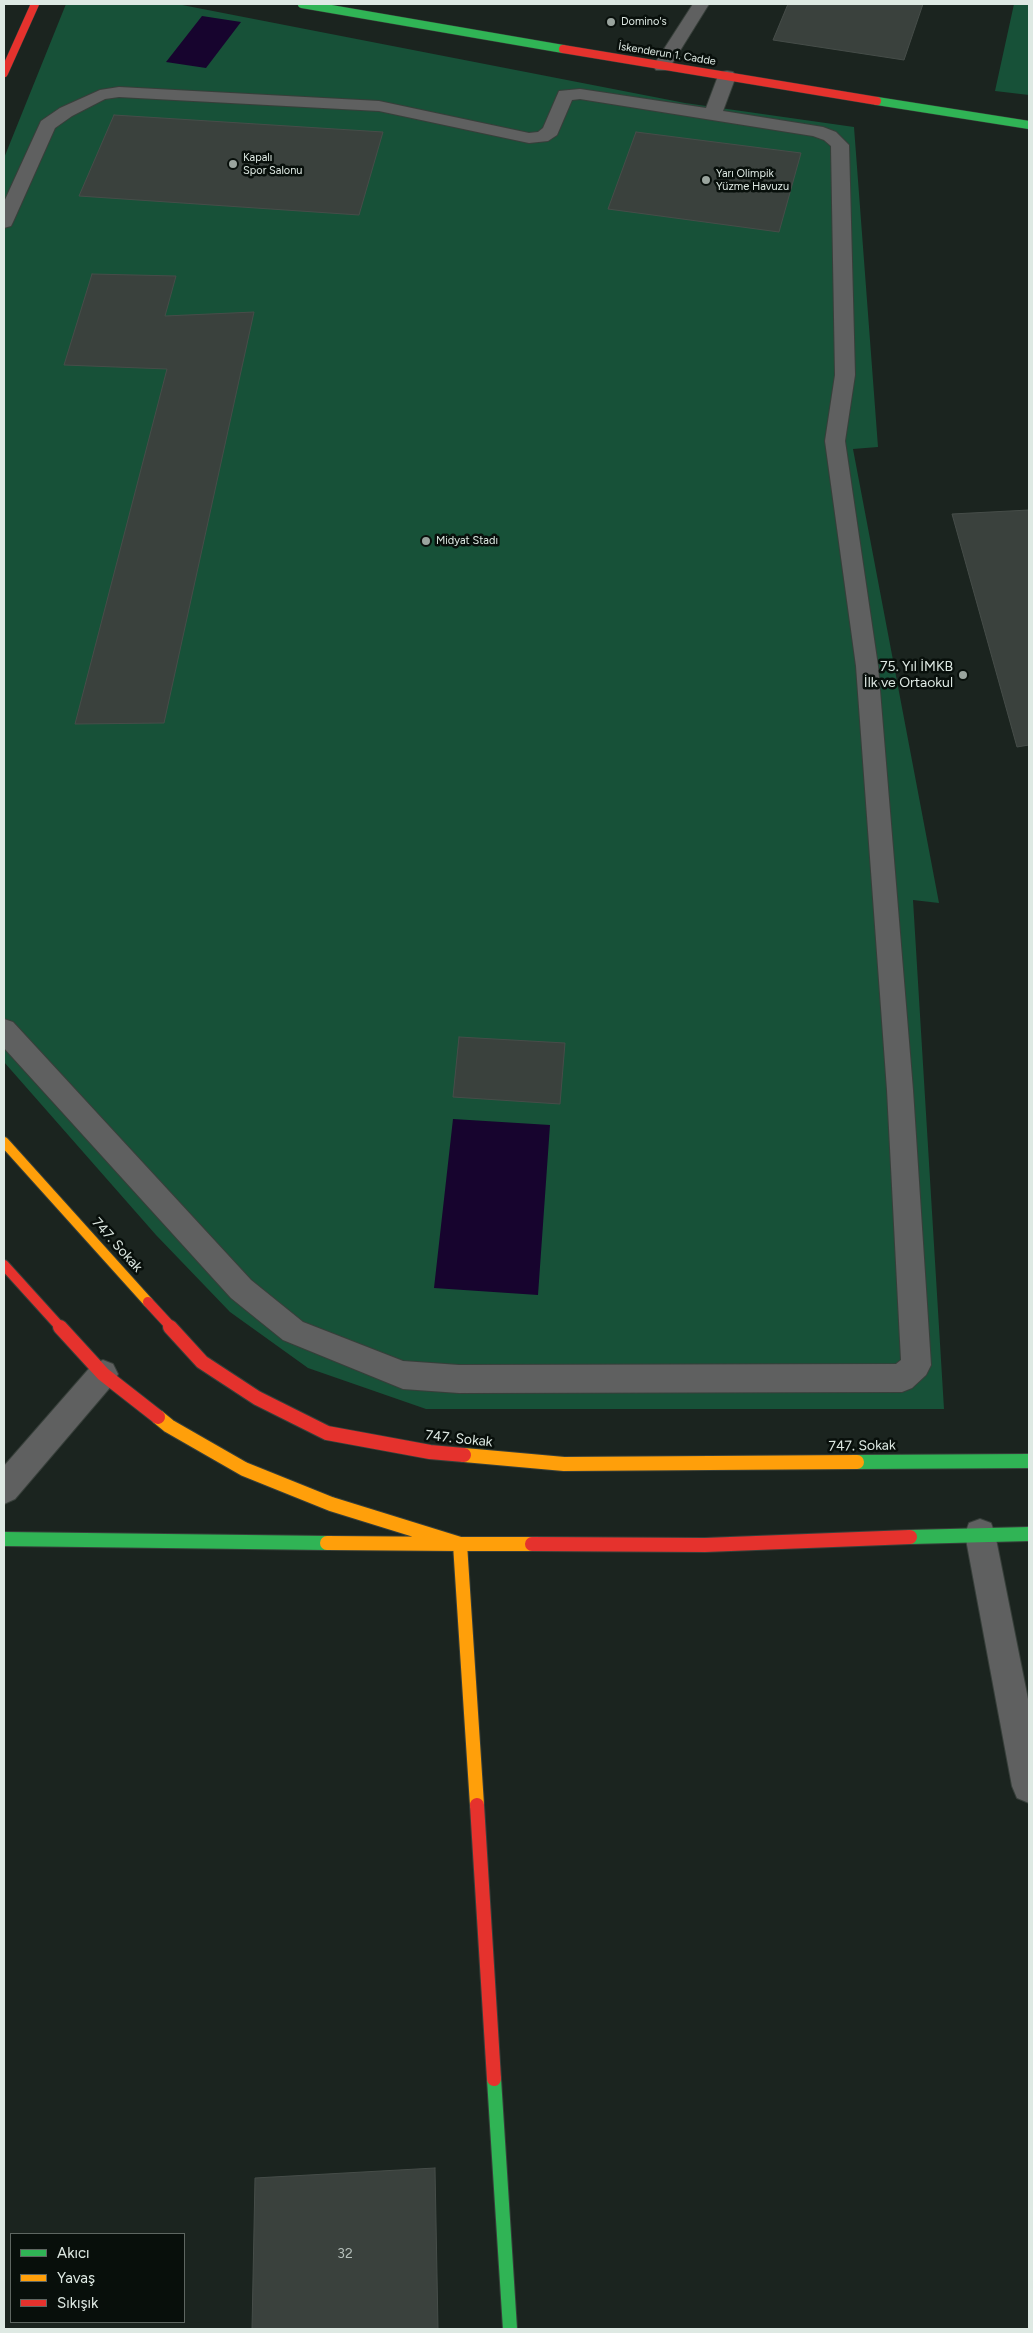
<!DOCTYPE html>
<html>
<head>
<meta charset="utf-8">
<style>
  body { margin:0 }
  #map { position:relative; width:1033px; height:2333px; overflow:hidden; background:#1b241f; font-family:Figtree,sans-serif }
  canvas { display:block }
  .frame { position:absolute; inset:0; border:5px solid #dee9e3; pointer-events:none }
  .legend { position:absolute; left:10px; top:2233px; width:175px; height:90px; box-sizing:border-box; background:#080f0b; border:1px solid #5e6661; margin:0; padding:6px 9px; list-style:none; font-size:15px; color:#dee9e3 }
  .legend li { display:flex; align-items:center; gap:10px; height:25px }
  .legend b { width:25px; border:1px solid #5e6661 }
</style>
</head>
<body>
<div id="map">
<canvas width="1033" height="2333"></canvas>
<div class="frame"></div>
<ul class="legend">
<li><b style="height:6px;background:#30b455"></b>Akıcı</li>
<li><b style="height:6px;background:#ff9f0a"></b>Yavaş</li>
<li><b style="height:6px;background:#e5322d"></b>Sıkışık</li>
</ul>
</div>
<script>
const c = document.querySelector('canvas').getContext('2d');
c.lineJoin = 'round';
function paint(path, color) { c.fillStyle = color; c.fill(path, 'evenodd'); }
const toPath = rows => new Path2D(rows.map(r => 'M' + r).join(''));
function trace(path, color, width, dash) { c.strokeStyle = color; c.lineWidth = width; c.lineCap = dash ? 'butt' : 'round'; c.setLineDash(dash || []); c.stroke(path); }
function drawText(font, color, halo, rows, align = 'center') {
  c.font = font + ' Figtree,sans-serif'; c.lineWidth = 5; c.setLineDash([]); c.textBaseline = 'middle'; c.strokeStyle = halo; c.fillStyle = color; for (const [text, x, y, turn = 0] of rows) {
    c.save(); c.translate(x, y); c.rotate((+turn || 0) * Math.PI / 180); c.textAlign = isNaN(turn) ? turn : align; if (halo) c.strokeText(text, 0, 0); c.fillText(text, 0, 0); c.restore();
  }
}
paint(toPath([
  [66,4,177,4,685,103,854,127,878,447,853,449,939,903,913,900,944,1409,426,1409,308,1368,230,1312,156,1235,4,1062,4,158],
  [1014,4,1029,4,1029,95,995,91]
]), '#175138');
paint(toPath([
  [202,16,241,22,206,68,166,62],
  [453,1119,550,1125,538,1295,434,1288]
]), '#17042e');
const building = toPath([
  [788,4,923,4,904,60,773,40,788,4],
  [114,115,383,132,359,215,79,196,114,115],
  [636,132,801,153,779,232,608,209,636,132],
  [92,274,176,276,165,316,254,312,164,723,75,724,167,369,64,365,92,274],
  [1029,510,1029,745,1017,747,952,514,1029,510],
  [459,1037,565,1043,560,1104,453,1097,459,1037],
  [435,2168,438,2329,252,2329,255,2178,435,2168]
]);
paint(building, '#3a413d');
trace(building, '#464d49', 1);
const lane = toPath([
  [727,71,733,72,736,76,723,111,823,127,836,132,849,145,855,375,845,441,878,666,913,1090,931,1365,926,1375,912,1388,902,1392,459,1393,403,1389,283,1340,231,1298,4,1048,4,1019,13,1022,251,1280,303,1322,403,1361,459,1365,896,1364,901,1360,887,1090,856,666,825,441,835,375,831,146,824,140,813,136,580,99,572,100,557,135,548,141,529,143,379,111,119,97,105,99,72,116,55,128,13,222,11,226,4,228,4,202,41,121,60,108,100,90,119,87,379,101,529,133,538,132,543,128,559,91,580,89,706,108,718,76,721,72,727,71]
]);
const street = toPath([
  [693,4,709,4,668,70,656,70,653,66,693,4],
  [103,1360,113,1364,118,1374,113,1384,15,1499,4,1504,4,1466,93,1364,103,1360],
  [980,1519,991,1523,995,1534,1029,1704,1029,1803,1017,1798,1012,1786,965,1534,969,1523,980,1519]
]);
const fastFar1 = toPath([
  [302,4,563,49],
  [877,101,1029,125]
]);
const fast = toPath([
  [857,1462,1029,1461],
  [910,1537,1029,1534],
  [4,1539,327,1543],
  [494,2079,510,2329]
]);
const slowFar1 = toPath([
  [4,1142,148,1302]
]);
const slow = toPath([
  [158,1417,169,1426,244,1469,331,1504,460,1544,532,1544],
  [464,1455,564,1464,857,1462],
  [327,1543,460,1544,477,1805]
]);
const jamFar2 = toPath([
  [563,49,877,101],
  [4,73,35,4]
]);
const jamFar1 = toPath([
  [4,1265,61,1328],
  [148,1302,172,1328]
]);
const jam = toPath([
  [60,1327,103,1374,158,1417],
  [170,1327,202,1362,257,1398,327,1433,430,1452,464,1455],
  [532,1544,705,1545,910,1537],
  [477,1805,494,2079]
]);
trace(lane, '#373f3a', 2);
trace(street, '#373f3a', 2);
trace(fastFar1, '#373f3a', 9);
trace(fast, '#373f3a', 16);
trace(slowFar1, '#373f3a', 12);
trace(slow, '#373f3a', 16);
trace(jamFar2, '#373f3a', 9);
trace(jamFar1, '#373f3a', 12);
trace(jam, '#373f3a', 16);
paint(lane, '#5f6060');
paint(street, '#5f6060');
trace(fastFar1, '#30b455', 8);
trace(fast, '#30b455', 14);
trace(slowFar1, '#ff9f0a', 10);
trace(slow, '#ff9f0a', 14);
trace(jamFar2, '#e5322d', 8);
trace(jamFar1, '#e5322d', 10);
trace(jam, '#e5322d', 14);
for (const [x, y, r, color] of [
  [611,22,5,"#9aa49e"],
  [233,164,5,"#9aa49e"],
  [706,180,5,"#9aa49e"],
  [426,541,5,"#9aa49e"],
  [963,675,5,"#9aa49e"]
]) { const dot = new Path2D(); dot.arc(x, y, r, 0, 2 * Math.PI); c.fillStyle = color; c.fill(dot); trace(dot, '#080f0b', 2); }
drawText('11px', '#dee9e3', '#080f0b', [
  ["Domino's",621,22],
  ["Kapalı",243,158],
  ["Spor Salonu",243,171],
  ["Yarı Olimpik",716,174],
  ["Yüzme Havuzu",716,187],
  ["Midyat Stadı",436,541]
], 'left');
drawText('11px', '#dee9e3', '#080f0b', [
  ["İskenderun 1. Cadde",667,54,9]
]);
drawText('14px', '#dee9e3', '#080f0b', [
  ["75. Yıl İMKB",953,667],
  ["İlk ve Ortaokul",953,683]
], 'right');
drawText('14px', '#dee9e3', '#080f0b', [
  ["747. Sokak",117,1245,48],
  ["747. Sokak",459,1439,6],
  ["747. Sokak",862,1446,-1]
]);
drawText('14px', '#b5bfba', null, [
  ["32",345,2254]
]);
</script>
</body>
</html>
